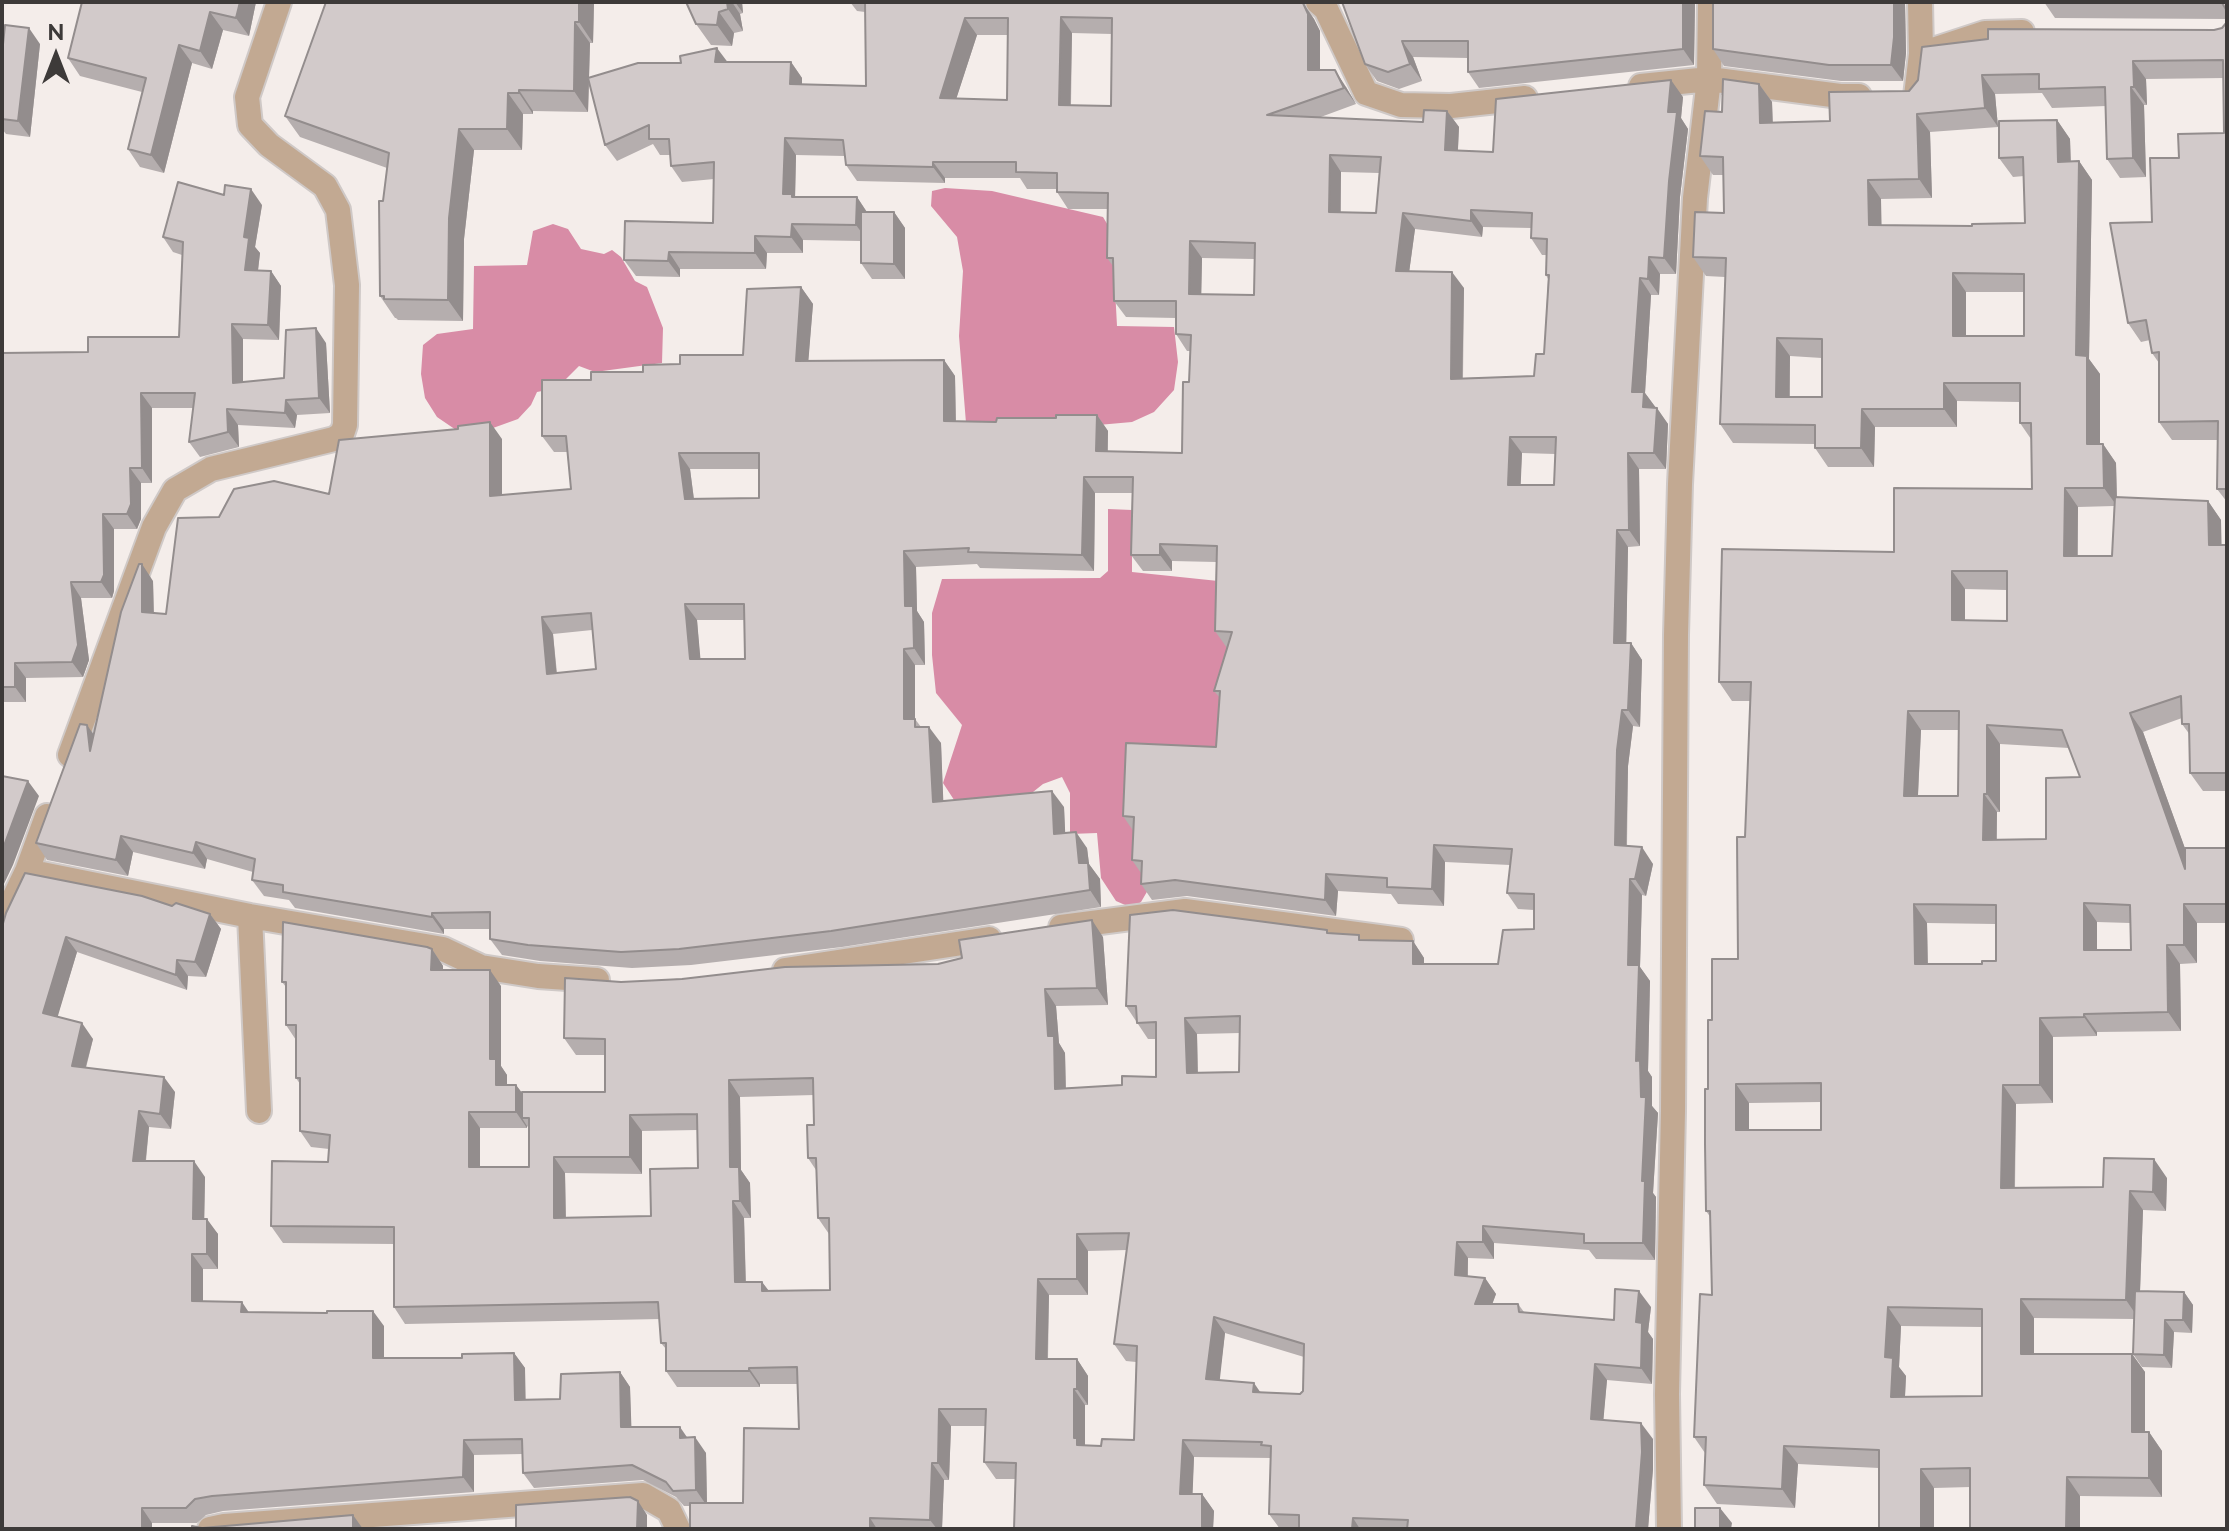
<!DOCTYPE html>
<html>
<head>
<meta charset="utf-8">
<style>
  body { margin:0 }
  #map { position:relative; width:2229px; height:1531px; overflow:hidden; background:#f4edea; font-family:Raleway,sans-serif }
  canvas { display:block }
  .frame { position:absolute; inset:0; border:4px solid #3d3a39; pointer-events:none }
  .north { position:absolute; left:16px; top:16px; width:80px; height:80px; -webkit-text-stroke:6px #f4edea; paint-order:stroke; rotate:0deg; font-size:22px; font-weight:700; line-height:32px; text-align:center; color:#3d3a39 }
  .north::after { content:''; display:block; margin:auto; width:28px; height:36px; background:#3d3a39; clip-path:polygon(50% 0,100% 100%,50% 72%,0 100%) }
</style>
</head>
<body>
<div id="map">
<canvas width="2229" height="1531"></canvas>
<div class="frame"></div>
<div class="north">N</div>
</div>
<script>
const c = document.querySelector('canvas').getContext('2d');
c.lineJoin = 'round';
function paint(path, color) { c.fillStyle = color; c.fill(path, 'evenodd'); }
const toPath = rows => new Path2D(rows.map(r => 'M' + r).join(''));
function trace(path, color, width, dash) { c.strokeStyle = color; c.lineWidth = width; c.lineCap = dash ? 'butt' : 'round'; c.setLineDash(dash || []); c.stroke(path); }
paint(toPath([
  [945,188,992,191,1103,217,1112,232,1117,326,1174,327,1178,362,1174,390,1154,412,1132,422,1098,425,966,423,959,336,963,271,957,237,931,206,932,191],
  [553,224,568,229,581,249,604,254,612,250,621,257,635,281,647,287,663,328,662,363,595,372,579,366,557,388,537,392,531,405,518,419,493,428,459,432,437,417,425,398,421,374,423,345,437,334,473,329,474,266,527,265,533,231],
  [1108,509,1132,510,1132,572,1247,584,1275,672,1141,902,1132,908,1116,901,1101,878,1097,833,1070,834,1070,793,1062,777,1043,784,1028,796,958,806,943,783,962,725,936,693,932,655,932,613,942,579,1100,578,1108,571]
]), '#d88ca6');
const minor = toPath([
  [1318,2,1326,9,1366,93,1401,105,1451,106,1525,98],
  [1920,2,1921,54],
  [1641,86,1709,79,1840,96,1859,96],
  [1916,96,1921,54,1985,33,2022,32],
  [70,755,154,527,175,490,211,469,334,439,342,434,345,425,347,285,338,210,325,186,269,145,250,125,247,97,279,2],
  [27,871,250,916,443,949,481,967,538,976,597,980],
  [250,916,259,1111],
  [2,923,27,871,47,816],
  [1061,927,1185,911,1401,940],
  [785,970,989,939],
  [210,1529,224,1526,643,1495,669,1510,678,1529],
  [1669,1529,1667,1394,1673,1111,1676,635,1680,484,1695,198,1709,79,1710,2]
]);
trace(minor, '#cfc9c7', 28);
trace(minor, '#c2a992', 24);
paint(toPath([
  [82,2,256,2,249,36,223,30,212,69,192,63,164,173,140,167,128,149,142,92,80,76,68,58],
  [594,2,593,43,590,43,589,78,727,62,791,62,802,78,802,84,866,86,865,12,857,11,850,2,1303,3,1314,19,1320,31,1320,70,1346,87,1356,104,1318,118,1423,122,1447,111,1459,127,1458,150,1493,152,1683,97,1681,118,1688,129,1680,197,1676,274,1660,274,1659,295,1651,295,1645,393,1668,424,1666,469,1639,469,1640,546,1628,547,1626,643,1631,643,1642,660,1640,727,1633,726,1628,766,1627,846,1653,864,1646,896,1642,895,1640,967,1650,981,1648,1071,1652,1077,1652,1106,1658,1113,1653,1193,1656,1197,1655,1260,1596,1259,1589,1250,1494,1243,1494,1259,1468,1258,1468,1276,1485,1278,1496,1294,1492,1304,1518,1304,1524,1312,1614,1320,1651,1307,1648,1332,1653,1339,1652,1384,1607,1380,1603,1420,1653,1439,1653,1469,1648,1529,1280,1529,1269,1514,1271,1458,1194,1457,1192,1494,1202,1494,1214,1511,1213,1529,1014,1529,1015,1479,996,1479,984,1462,985,1426,951,1426,949,1480,944,1480,942,1529,690,1529,690,1506,684,1506,676,1497,643,1480,534,1488,523,1473,522,1454,474,1455,474,1492,223,1511,206,1515,197,1523,152,1523,152,1529,2,1529,2,927,172,906,210,914,221,929,206,977,188,976,187,990,77,952,57,1017,93,1039,86,1068,175,1092,171,1129,149,1127,146,1161,205,1177,204,1219,218,1234,218,1269,203,1269,203,1301,249,1312,384,1326,384,1358,462,1358,514,1353,525,1368,525,1400,560,1399,620,1372,630,1387,631,1427,687,1438,706,1453,707,1503,743,1503,799,1429,798,1384,760,1384,760,1387,677,1387,666,1371,666,1349,661,1343,660,1319,405,1324,394,1307,394,1244,283,1243,271,1226,328,1162,329,1149,311,1147,300,1131,300,1084,296,1078,296,1040,286,1025,286,987,282,982,432,949,443,966,443,970,501,986,501,1066,507,1075,507,1085,516,1085,522,1093,605,1092,605,1055,576,1055,564,1038,621,982,938,964,1103,937,1108,1005,1056,1006,1059,1043,1065,1053,1066,1088,1122,1085,1156,1077,1156,1039,1148,1039,1126,1006,1327,930,1329,933,1363,940,1413,941,1424,958,1424,964,1498,964,1534,929,1534,910,1518,909,1507,893,1510,865,1445,862,1444,906,1398,904,1391,894,1338,891,1336,916,1187,896,1152,900,1141,884,1141,873,1132,860,1134,832,1123,816,1216,747,1220,698,1214,691,1227,648,1215,631,1216,562,1172,561,1172,571,1143,571,1131,555,1132,493,1095,493,1094,571,980,568,977,564,916,567,917,611,924,622,925,665,915,665,915,719,921,727,941,743,943,801,1064,807,1065,833,1087,848,1089,864,1100,879,1101,907,842,947,691,965,632,968,540,961,502,955,490,939,490,929,444,929,444,934,295,908,289,900,264,896,252,880,253,872,207,859,205,869,133,852,128,876,47,860,36,843,94,735,153,581,154,613,166,614,219,517,329,494,502,439,502,495,571,489,567,452,554,452,542,436,591,380,643,372,680,364,743,355,801,287,813,304,808,361,944,360,955,376,956,421,996,422,1097,415,1108,431,1108,452,1182,453,1189,382,1190,351,1187,351,1176,334,1176,318,1126,317,1114,301,1113,266,1107,258,1108,209,1068,209,1057,192,1057,189,1027,189,1020,178,945,178,945,183,857,181,846,165,845,156,796,155,795,197,857,197,867,212,894,212,905,228,905,279,872,279,861,263,861,241,803,240,803,253,767,253,766,269,680,269,680,277,636,276,624,260,713,223,714,179,682,182,671,166,670,155,660,155,653,144,617,161,605,145,589,83,588,112,533,111,533,114,523,114,522,150,474,150,464,239,463,321,398,320,396,318,395,318,380,296,383,201,387,168,300,137,285,116],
  [1072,33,1112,34,1111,106,1071,105],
  [977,35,1008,35,1007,100,956,99],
  [1341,172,1379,173,1376,213,1341,212],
  [1483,227,1531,228,1531,238,1542,255,1547,255,1546,275,1548,279,1544,354,1534,376,1463,378,1464,288,1409,272,1415,229,1482,237],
  [1202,258,1254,259,1254,295,1201,294],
  [1522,453,1555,454,1554,485,1520,485],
  [690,469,759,469,759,498,694,499],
  [697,620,745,620,745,659,700,659],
  [592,630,596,669,557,673,553,634],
  [1240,1033,1239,1072,1198,1073,1197,1034],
  [814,1095,814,1125,808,1158,816,1170,818,1218,829,1234,830,1290,769,1291,762,1282,746,1282,744,1218,751,1218,750,1183,741,1170,740,1097],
  [527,1126,529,1128,529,1167,480,1167,480,1128,527,1128],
  [697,1130,698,1168,651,1216,566,1218,565,1173,642,1174,642,1131],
  [1127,1250,1114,1344,1126,1361,1136,1362,1134,1440,1101,1446,1085,1445,1085,1405,1088,1405,1088,1376,1077,1359,1048,1359,1049,1295,1088,1295,1088,1251],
  [1225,1333,1304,1357,1303,1391,1300,1394,1261,1392,1219,1380],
  [686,2,742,2,743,13,740,14,743,31,734,33,732,46,711,45,696,24],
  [1342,2,1695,2,1694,65,1479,88,1468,72,1468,58,1413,57,1422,81,1399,89,1377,81,1365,64],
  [1905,2,1906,53,1903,81,1841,81,1724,66,1713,49],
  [2044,2,2227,2,2227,19,2055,18],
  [2227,22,2227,502,2217,489,2218,440,2172,440,2159,422,2159,363,2152,353,2150,340,2141,342,2128,323,2152,222,2179,158,2224,133,2224,78,2146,79,2147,105,2144,105,2146,177,2120,178,2107,159,2106,106,2052,108,2042,93,1995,94,1998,127,1930,132,1932,198,1881,199,1881,226,1972,226,2025,223,2024,176,2013,177,1999,158,2057,120,2070,139,2071,161,2079,161,2092,180,2089,359,2100,374,2100,444,2103,444,2116,463,2117,497,2208,501,2221,520,2221,545,2227,545,2227,791,2203,791,2190,773,2190,735,2182,724,2182,718,2143,732,2185,849,2227,848,2227,923,2197,923,2197,963,2180,964,2181,1031,2097,1032,2097,1036,2053,1037,2053,1103,2016,1104,2015,1188,2103,1187,2167,1178,2166,1211,2143,1210,2140,1291,2184,1292,2193,1305,2192,1333,2174,1332,2172,1368,2142,1367,2133,1354,2134,1319,2034,1318,2034,1354,2132,1354,2145,1372,2145,1432,2149,1432,2162,1451,2162,1497,2080,1496,1970,1487,1934,1488,1879,1468,1798,1464,1795,1508,1717,1504,1704,1485,1705,1453,1694,1437,1712,1295,1711,1218,1706,1211,1708,1089,1712,1020,1738,959,1745,837,1750,701,1732,701,1719,682,1894,552,2032,489,2031,439,2020,423,2020,402,1957,401,1957,427,1875,427,1874,467,1828,467,1815,448,1815,444,1733,443,1720,424,1725,277,1706,276,1693,257,1724,213,1723,175,1713,175,1700,156,1722,112,1759,84,1772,102,1773,122,1830,121,1909,91,1918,80,2214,30,2222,28],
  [1966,292,2024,292,2024,336,1966,336],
  [1790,356,1822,358,1822,397,1790,397],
  [2114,506,2112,556,2078,556,2078,507],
  [1965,589,2007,590,2007,621,1965,620],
  [1921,730,1958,730,1958,796,1918,796],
  [2000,744,2069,748,2080,777,2046,839,1997,839,1997,812,2000,812],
  [2097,922,2130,923,2131,950,2097,950],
  [1927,923,1996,924,1996,961,1982,964,1928,964],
  [1821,1102,1821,1130,1749,1130,1749,1103],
  [1901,1326,1982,1327,1982,1396,1905,1397,1906,1376,1899,1367],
  [40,44,30,137,6,134,2,129,2,54],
  [262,205,255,247,260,253,258,271,271,271,281,286,279,340,243,339,243,382,284,378,326,343,330,413,297,415,295,428,238,425,239,447,200,457,189,442,193,408,152,408,152,483,141,483,141,519,137,529,114,529,114,591,112,598,81,598,89,660,83,677,26,678,26,702,2,702,2,353,88,352,179,337,182,255,173,252,163,237]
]), '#b5aeae');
paint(toPath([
  [240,2,256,2,249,36,236,18],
  [579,2,594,2,593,43,579,22],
  [727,2,732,2,740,14,743,31,728,9],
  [735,2,742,2,743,13],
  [1683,2,1695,2,1694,65,1683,49],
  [1894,2,1905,2,1906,53,1903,81,1891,65],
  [1303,3,1314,19,1320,31,1320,86,1308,70],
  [210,12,223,30,212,69,200,51],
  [719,12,734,33,732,46,717,25],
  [1061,17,1072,33,1070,121,1059,105],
  [965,18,977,35,951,115,940,98],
  [575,22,590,43,588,112,574,91],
  [29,28,40,44,30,137,18,121],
  [1402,41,1413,57,1422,81,1410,64],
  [179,45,192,63,164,173,151,155],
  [717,48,729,64,715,62],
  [2133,61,2146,79,2147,105,2134,87],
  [791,62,802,78,802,101,790,84],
  [1335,70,1346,87,1356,104,1344,88],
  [1982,75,1995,94,1998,127,1985,108],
  [1671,80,1683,97,1681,118,1688,129,1680,197,1676,274,1664,258,1668,112],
  [1759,84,1772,102,1773,141,1760,123],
  [2131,87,2144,105,2146,177,2133,158],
  [519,90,533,111,533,114,519,93],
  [508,93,523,114,522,150,507,129],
  [1447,111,1459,127,1457,166,1445,150],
  [1917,114,1930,132,1932,198,1919,179],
  [2057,120,2070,139,2071,180,2058,162],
  [459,129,474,150,464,239,463,321,448,300,449,218],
  [785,138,796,155,795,199,783,194],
  [1330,155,1341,172,1340,228,1329,212],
  [2079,161,2092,180,2089,359,2100,374,2100,463,2087,444,2076,355],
  [933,162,945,178,945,183,933,167],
  [1868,180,1881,199,1882,244,1869,225],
  [251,189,262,205,255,247,260,253,256,286,245,270,244,237],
  [857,197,868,214,868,241,856,225],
  [1471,210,1483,227,1482,237,1471,221],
  [894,212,905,228,905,279,894,264],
  [1403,213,1415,229,1407,288,1396,271],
  [792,224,803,240,803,253,791,237],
  [755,236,767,253,766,269,755,253],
  [1190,241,1202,258,1201,310,1189,294],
  [669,252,680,269,680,277,668,261],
  [1649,257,1660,274,1659,295,1648,279],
  [271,271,281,286,279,340,268,325],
  [1452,272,1464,288,1462,395,1451,379],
  [1953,273,1966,292,1966,354,1953,336],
  [1640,278,1651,295,1645,393,1656,408,1655,424,1632,392],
  [801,287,813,304,807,378,796,361],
  [232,324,243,339,243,398,233,383],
  [316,328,326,343,330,413,319,398],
  [1777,338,1790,356,1789,416,1776,397],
  [944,360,955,376,956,438,944,421],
  [1944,383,1957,401,1957,427,1944,409],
  [141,393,152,408,152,483,142,468],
  [286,400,297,415,295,428,285,413],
  [1657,408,1668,424,1666,469,1654,453],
  [227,409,238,425,239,447,228,432],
  [1862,409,1875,427,1874,467,1861,448],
  [1097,415,1108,431,1107,468,1096,451],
  [490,422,502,439,502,513,490,496],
  [1510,437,1522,453,1520,502,1508,485],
  [2103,444,2116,463,2117,506,2104,488],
  [679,453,690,469,696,516,685,499],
  [1628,453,1639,469,1640,546,1629,530],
  [130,468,141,483,141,519,137,529,127,514],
  [1084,477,1095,493,1094,571,1082,555],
  [2065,488,2078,507,2077,575,2064,556],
  [2208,501,2221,520,2222,563,2209,545],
  [103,514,114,529,114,591,112,598,101,582],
  [1617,530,1628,547,1626,659,1614,643],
  [1160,544,1172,561,1172,571,1160,555],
  [904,551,916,567,917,611,924,622,925,665,914,648,905,606],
  [142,564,153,581,154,629,142,612],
  [1952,571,1965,589,1965,639,1952,620],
  [71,582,81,598,89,660,83,677,72,662],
  [685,604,697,620,702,676,690,659],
  [542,617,553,634,558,690,547,674],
  [1631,643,1642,660,1640,727,1628,710],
  [904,649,915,665,915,735,904,719],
  [15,663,26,678,26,702,15,687],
  [1622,710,1633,726,1628,766,1626,862,1615,845,1617,750],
  [1908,711,1921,730,1917,814,1904,796],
  [2130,713,2143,732,2199,887,2185,869],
  [87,725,99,742,90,751],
  [1987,725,2000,744,2000,812,1987,794],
  [929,727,941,743,944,818,933,802],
  [28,781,39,796,13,865,2,888,2,851],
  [1052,791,1064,807,1066,850,1054,834],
  [1984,794,1997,812,1996,858,1983,840],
  [1076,832,1087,848,1089,864,1100,879,1101,907,1090,890,1079,863],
  [121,836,133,852,128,876,116,860],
  [196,842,207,859,205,869,193,853],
  [1434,845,1445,862,1444,906,1432,889],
  [1642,847,1653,864,1646,896,1635,879],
  [1326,874,1338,891,1336,916,1325,900],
  [1630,879,1642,895,1640,967,1650,981,1648,1071,1652,1077,1652,1106,1658,1113,1653,1193,1656,1197,1655,1260,1643,1243,1641,1097,1636,1061,1628,965],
  [2084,903,2097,922,2097,969,2084,950],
  [1914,904,1927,923,1928,982,1915,964],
  [2184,904,2197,923,2197,963,2184,945],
  [432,913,444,929,444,934,432,917],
  [210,914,221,929,206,977,195,962],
  [1092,920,1103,937,1108,1005,1097,988],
  [66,937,77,952,54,1029,43,1013],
  [1413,941,1424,958,1424,980,1413,964],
  [2167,945,2180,964,2181,1031,2168,1012],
  [432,949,443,966,443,986,431,970],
  [177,960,188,976,187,990,176,975],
  [490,970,501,986,501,1066,507,1075,507,1101,496,1085,490,1059],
  [1045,989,1056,1006,1059,1043,1065,1053,1066,1105,1055,1089,1048,1036],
  [2084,1014,2097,1032,2097,1036,2084,1017],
  [1185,1018,1197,1034,1198,1090,1187,1073],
  [2040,1018,2053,1037,2053,1103,2040,1085],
  [82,1023,93,1039,82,1081,72,1066],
  [164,1077,175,1092,171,1129,160,1114],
  [729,1080,740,1097,741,1170,750,1183,751,1218,740,1201,730,1167],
  [1736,1084,1749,1103,1749,1148,1736,1130],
  [516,1085,528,1101,522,1118,527,1126,527,1128,516,1112],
  [2003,1085,2016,1104,2014,1207,2001,1188],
  [139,1111,149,1127,144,1176,133,1161],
  [469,1112,480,1128,480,1184,469,1167],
  [630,1115,642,1131,642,1174,630,1157],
  [554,1157,565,1173,566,1235,554,1218],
  [2154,1159,2167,1178,2166,1211,2153,1192],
  [194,1161,205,1177,204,1234,193,1219],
  [2130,1191,2143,1210,2139,1319,2126,1300],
  [733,1201,744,1218,746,1298,735,1282],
  [207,1219,218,1234,218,1269,207,1254],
  [1483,1226,1494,1243,1494,1259,1483,1242],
  [1077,1234,1088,1251,1088,1295,1077,1279],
  [1457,1242,1468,1258,1467,1292,1455,1275],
  [192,1254,203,1269,203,1317,192,1301],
  [1485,1278,1496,1294,1486,1321,1475,1304],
  [1038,1279,1049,1295,1047,1375,1036,1359],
  [762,1282,774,1298,762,1291],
  [1639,1291,1651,1307,1648,1332,1653,1339,1652,1384,1641,1368,1636,1322],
  [2184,1292,2193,1305,2192,1333,2183,1320],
  [2021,1299,2034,1318,2034,1373,2021,1354],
  [242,1302,252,1317,241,1312],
  [1888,1307,1901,1326,1899,1367,1906,1376,1904,1415,1891,1397,1885,1357],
  [373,1311,384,1326,384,1373,373,1358],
  [1214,1317,1225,1333,1218,1396,1206,1379],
  [2165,1320,2174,1332,2172,1368,2164,1355],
  [514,1353,525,1368,526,1415,515,1400],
  [2132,1354,2145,1372,2145,1450,2132,1432],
  [1077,1359,1088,1376,1088,1405,1077,1389],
  [1595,1364,1607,1380,1602,1436,1591,1419],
  [749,1368,760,1384,760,1387,749,1371],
  [620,1372,630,1387,632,1443,621,1427],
  [1254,1383,1265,1399,1253,1392],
  [1074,1389,1085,1405,1085,1451,1077,1445,1074,1438],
  [939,1409,951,1426,949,1480,938,1463],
  [1641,1423,1653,1439,1653,1469,1648,1529,1636,1529],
  [680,1427,691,1443,680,1438],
  [2149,1432,2162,1451,2162,1497,2149,1478],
  [695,1437,706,1453,707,1506,696,1490],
  [464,1440,474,1455,474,1492,463,1477],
  [1183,1440,1194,1457,1192,1510,1180,1494],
  [1784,1446,1798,1464,1795,1508,1782,1489],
  [932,1463,944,1480,942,1529,937,1529,930,1520],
  [1921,1469,1934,1488,1934,1529,1921,1529],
  [2067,1477,2080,1496,2080,1529,2066,1529],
  [1202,1494,1214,1511,1213,1529,1202,1529],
  [638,1501,647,1515,647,1529,637,1529],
  [142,1508,152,1523,152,1529,142,1529],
  [1720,1508,1732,1523,1731,1529,1720,1529],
  [353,1515,363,1529,353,1529],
  [870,1518,877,1529,870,1529],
  [1353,1518,1360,1529,1352,1529]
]), '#938d8d');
const building = toPath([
  [82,2,240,2,236,18,210,12,200,51,179,45,151,155,128,149,146,78,68,58,82,2],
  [326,2,579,2,579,22,575,22,574,91,519,90,519,93,508,93,507,129,459,129,449,218,448,300,384,299,384,296,380,296,379,201,383,201,389,153,285,116,326,2],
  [686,2,727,2,728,9,719,12,717,25,696,24,686,2],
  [865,2,1303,3,1308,14,1308,70,1335,70,1344,88,1267,115,1423,122,1424,110,1447,111,1445,150,1493,152,1496,99,1671,80,1668,112,1677,112,1669,181,1664,258,1649,257,1648,279,1640,278,1632,392,1644,392,1643,407,1657,408,1654,453,1628,453,1629,530,1617,530,1614,643,1631,643,1628,710,1622,710,1617,750,1615,845,1642,847,1635,879,1630,879,1628,965,1639,965,1636,1061,1640,1060,1641,1097,1646,1097,1642,1181,1645,1181,1643,1243,1584,1243,1584,1234,1483,1226,1483,1242,1457,1242,1455,1275,1485,1278,1475,1304,1518,1304,1519,1312,1614,1320,1615,1289,1639,1291,1636,1322,1642,1323,1641,1368,1595,1364,1591,1419,1641,1423,1642,1452,1636,1529,1407,1529,1408,1520,1353,1518,1352,1529,1299,1529,1299,1515,1269,1514,1271,1446,1261,1445,1262,1442,1183,1440,1180,1494,1202,1494,1202,1529,1014,1529,1016,1463,984,1462,986,1409,939,1409,938,1463,932,1463,930,1520,870,1518,870,1529,690,1529,690,1503,743,1503,744,1428,799,1429,797,1367,749,1368,749,1371,666,1371,666,1343,661,1343,658,1302,394,1307,394,1227,271,1226,272,1161,328,1162,330,1135,300,1131,300,1078,296,1078,296,1025,286,1025,286,982,282,982,283,922,427,947,432,949,431,970,490,970,490,1059,496,1059,496,1085,516,1085,516,1112,469,1112,469,1167,529,1167,529,1118,522,1118,522,1092,605,1092,605,1039,564,1038,565,978,621,982,682,979,785,967,938,964,962,958,959,940,1092,920,1097,988,1045,989,1048,1036,1054,1036,1055,1089,1122,1085,1122,1076,1156,1077,1156,1022,1137,1023,1136,1006,1126,1006,1130,915,1173,910,1327,930,1327,933,1359,935,1359,940,1413,941,1413,964,1498,964,1503,930,1534,929,1534,894,1507,893,1512,849,1434,845,1432,889,1387,887,1387,878,1326,874,1325,900,1175,880,1141,884,1142,861,1132,860,1134,817,1123,816,1126,743,1216,747,1220,691,1214,691,1232,632,1215,631,1217,546,1160,544,1160,555,1131,555,1133,477,1084,477,1082,555,968,552,969,548,904,551,905,606,913,606,914,648,904,649,904,719,915,719,915,727,929,727,933,802,1052,791,1054,834,1076,832,1079,863,1088,863,1090,890,831,931,679,949,621,952,528,945,490,939,490,912,432,913,432,917,283,892,283,885,252,880,255,859,196,842,193,853,121,836,116,860,36,843,80,724,87,725,90,751,121,612,139,564,142,564,142,612,166,614,178,518,219,517,234,489,274,481,329,494,339,440,458,429,458,426,490,422,490,496,571,489,566,436,542,436,542,380,591,380,591,372,643,372,643,365,680,364,680,355,743,355,747,289,801,287,796,361,944,360,944,421,996,422,997,418,1056,418,1056,415,1097,415,1096,451,1182,453,1183,382,1189,382,1191,335,1176,334,1176,301,1114,301,1113,258,1107,258,1108,193,1057,192,1057,173,1016,172,1016,162,933,162,933,167,846,165,843,140,785,138,783,194,792,194,792,197,857,197,856,225,792,224,791,237,755,236,755,253,669,252,668,261,624,260,625,221,713,223,714,162,671,166,669,139,649,139,649,125,605,145,588,78,638,63,681,63,680,56,717,48,715,62,791,62,790,84,866,86,865,2],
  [1061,17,1112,18,1111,106,1059,105,1061,17],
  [965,18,1008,18,1007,100,940,98,965,18],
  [1330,155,1381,157,1376,213,1329,212,1330,155],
  [1471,210,1532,213,1531,238,1547,239,1546,275,1549,275,1544,354,1536,354,1534,376,1451,379,1452,272,1396,271,1403,213,1471,221,1471,210],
  [1190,241,1255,243,1254,295,1189,294,1190,241],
  [1510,437,1556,437,1554,485,1508,485,1510,437],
  [679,453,759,453,759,498,685,499,679,453],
  [685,604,744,604,745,659,690,659,685,604],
  [591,613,596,669,547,674,542,617,591,613],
  [1240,1016,1239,1072,1187,1073,1185,1018,1240,1016],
  [813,1078,814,1125,807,1125,808,1158,816,1158,818,1218,829,1218,830,1290,762,1291,762,1282,735,1282,733,1201,740,1201,739,1167,730,1167,729,1080,813,1078],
  [697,1114,698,1168,650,1169,651,1216,554,1218,554,1157,630,1157,630,1115,697,1114],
  [1129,1233,1114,1344,1137,1346,1134,1440,1102,1439,1101,1446,1077,1445,1077,1438,1074,1438,1074,1389,1077,1389,1077,1359,1036,1359,1038,1279,1077,1279,1077,1234,1129,1233],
  [1214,1317,1304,1344,1303,1391,1300,1394,1253,1392,1254,1383,1206,1379,1214,1317],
  [1342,2,1683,2,1683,49,1468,72,1468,41,1402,41,1410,64,1388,72,1365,64,1342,2],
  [1713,2,1894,2,1894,37,1891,65,1829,65,1713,49,1713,2],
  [2220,2,2227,2,2227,11,2222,3,2220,2],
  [2227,22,2227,489,2217,489,2218,421,2159,422,2159,352,2152,353,2146,320,2128,323,2110,223,2152,222,2150,158,2179,158,2178,134,2224,133,2223,60,2133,61,2134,87,2131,87,2133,158,2107,159,2105,87,2039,89,2039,74,1982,75,1985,108,1917,114,1919,179,1868,180,1869,225,1972,226,1972,224,2025,223,2023,157,1999,158,1999,121,2057,120,2058,162,2079,161,2076,355,2087,356,2087,444,2103,444,2104,488,2065,488,2064,556,2112,556,2115,497,2208,501,2209,545,2227,545,2227,773,2190,773,2189,724,2182,724,2181,696,2130,713,2185,869,2185,848,2227,848,2227,904,2184,904,2184,945,2167,945,2168,1012,2084,1014,2084,1017,2040,1018,2040,1085,2003,1085,2001,1188,2103,1187,2104,1158,2154,1159,2153,1192,2130,1191,2126,1300,2021,1299,2021,1354,2132,1354,2132,1432,2149,1432,2149,1478,2067,1477,2066,1529,1970,1529,1970,1468,1921,1469,1921,1529,1879,1529,1879,1450,1784,1446,1782,1489,1704,1485,1706,1437,1694,1437,1700,1294,1712,1295,1710,1211,1706,1211,1705,1144,1705,1089,1708,1089,1708,1020,1712,1020,1712,959,1738,959,1737,837,1745,837,1751,682,1719,682,1722,549,1894,552,1894,488,2032,489,2031,423,2020,423,2020,383,1944,383,1944,409,1862,409,1861,448,1815,448,1815,425,1720,424,1726,258,1693,257,1695,212,1724,213,1723,157,1700,156,1705,111,1722,112,1723,79,1759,84,1760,123,1830,121,1829,92,1909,91,1918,80,1922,47,1988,39,1988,29,2214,30,2222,28,2227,22],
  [1953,273,2024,274,2024,336,1953,336,1953,273],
  [1777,338,1822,339,1822,397,1776,397,1777,338],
  [1952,571,2007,571,2007,621,1952,620,1952,571],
  [1908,711,1959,711,1958,796,1904,796,1908,711],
  [1987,725,2062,730,2080,777,2046,778,2046,839,1983,840,1984,794,1987,794,1987,725],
  [2084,903,2130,905,2131,950,2084,950,2084,903],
  [1914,904,1996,905,1996,961,1982,961,1982,964,1915,964,1914,904],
  [1821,1083,1821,1130,1736,1130,1736,1084,1821,1083],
  [1888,1307,1982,1309,1982,1396,1891,1397,1893,1358,1885,1357,1888,1307],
  [5,25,29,28,18,121,2,119,2,54,5,25],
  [178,182,224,195,225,185,251,189,244,237,249,238,245,270,271,271,268,325,232,324,233,383,284,378,286,330,316,328,319,398,286,400,285,413,227,409,228,432,189,442,195,393,141,393,142,468,130,468,131,504,127,514,103,514,104,575,101,582,71,582,78,645,72,662,15,663,15,687,2,687,2,353,88,352,88,337,179,337,183,242,163,237,178,182],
  [861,212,894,212,894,264,861,263,861,212],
  [2,776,28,781,2,851,2,776],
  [25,873,142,896,172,906,176,903,210,914,195,962,177,960,176,975,66,937,43,1013,82,1023,72,1066,164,1077,160,1114,139,1111,133,1161,194,1161,193,1219,207,1219,207,1254,192,1254,192,1301,242,1302,241,1312,327,1313,327,1311,373,1311,373,1358,462,1358,462,1354,514,1353,515,1400,560,1399,561,1374,620,1372,621,1427,680,1427,680,1438,695,1437,696,1490,673,1491,666,1482,632,1465,523,1473,522,1439,464,1440,463,1477,212,1496,195,1499,186,1508,142,1508,142,1529,2,1529,2,927,6,913,25,873],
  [2135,1291,2184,1292,2183,1320,2165,1320,2164,1355,2133,1354,2135,1291],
  [630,1497,638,1501,637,1529,516,1529,516,1505,630,1497],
  [1695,1508,1720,1508,1720,1529,1695,1529,1695,1508],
  [353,1515,353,1529,192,1529,192,1526,202,1528,353,1515]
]);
paint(building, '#d2caca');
trace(building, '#938d8d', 2);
</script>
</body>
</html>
